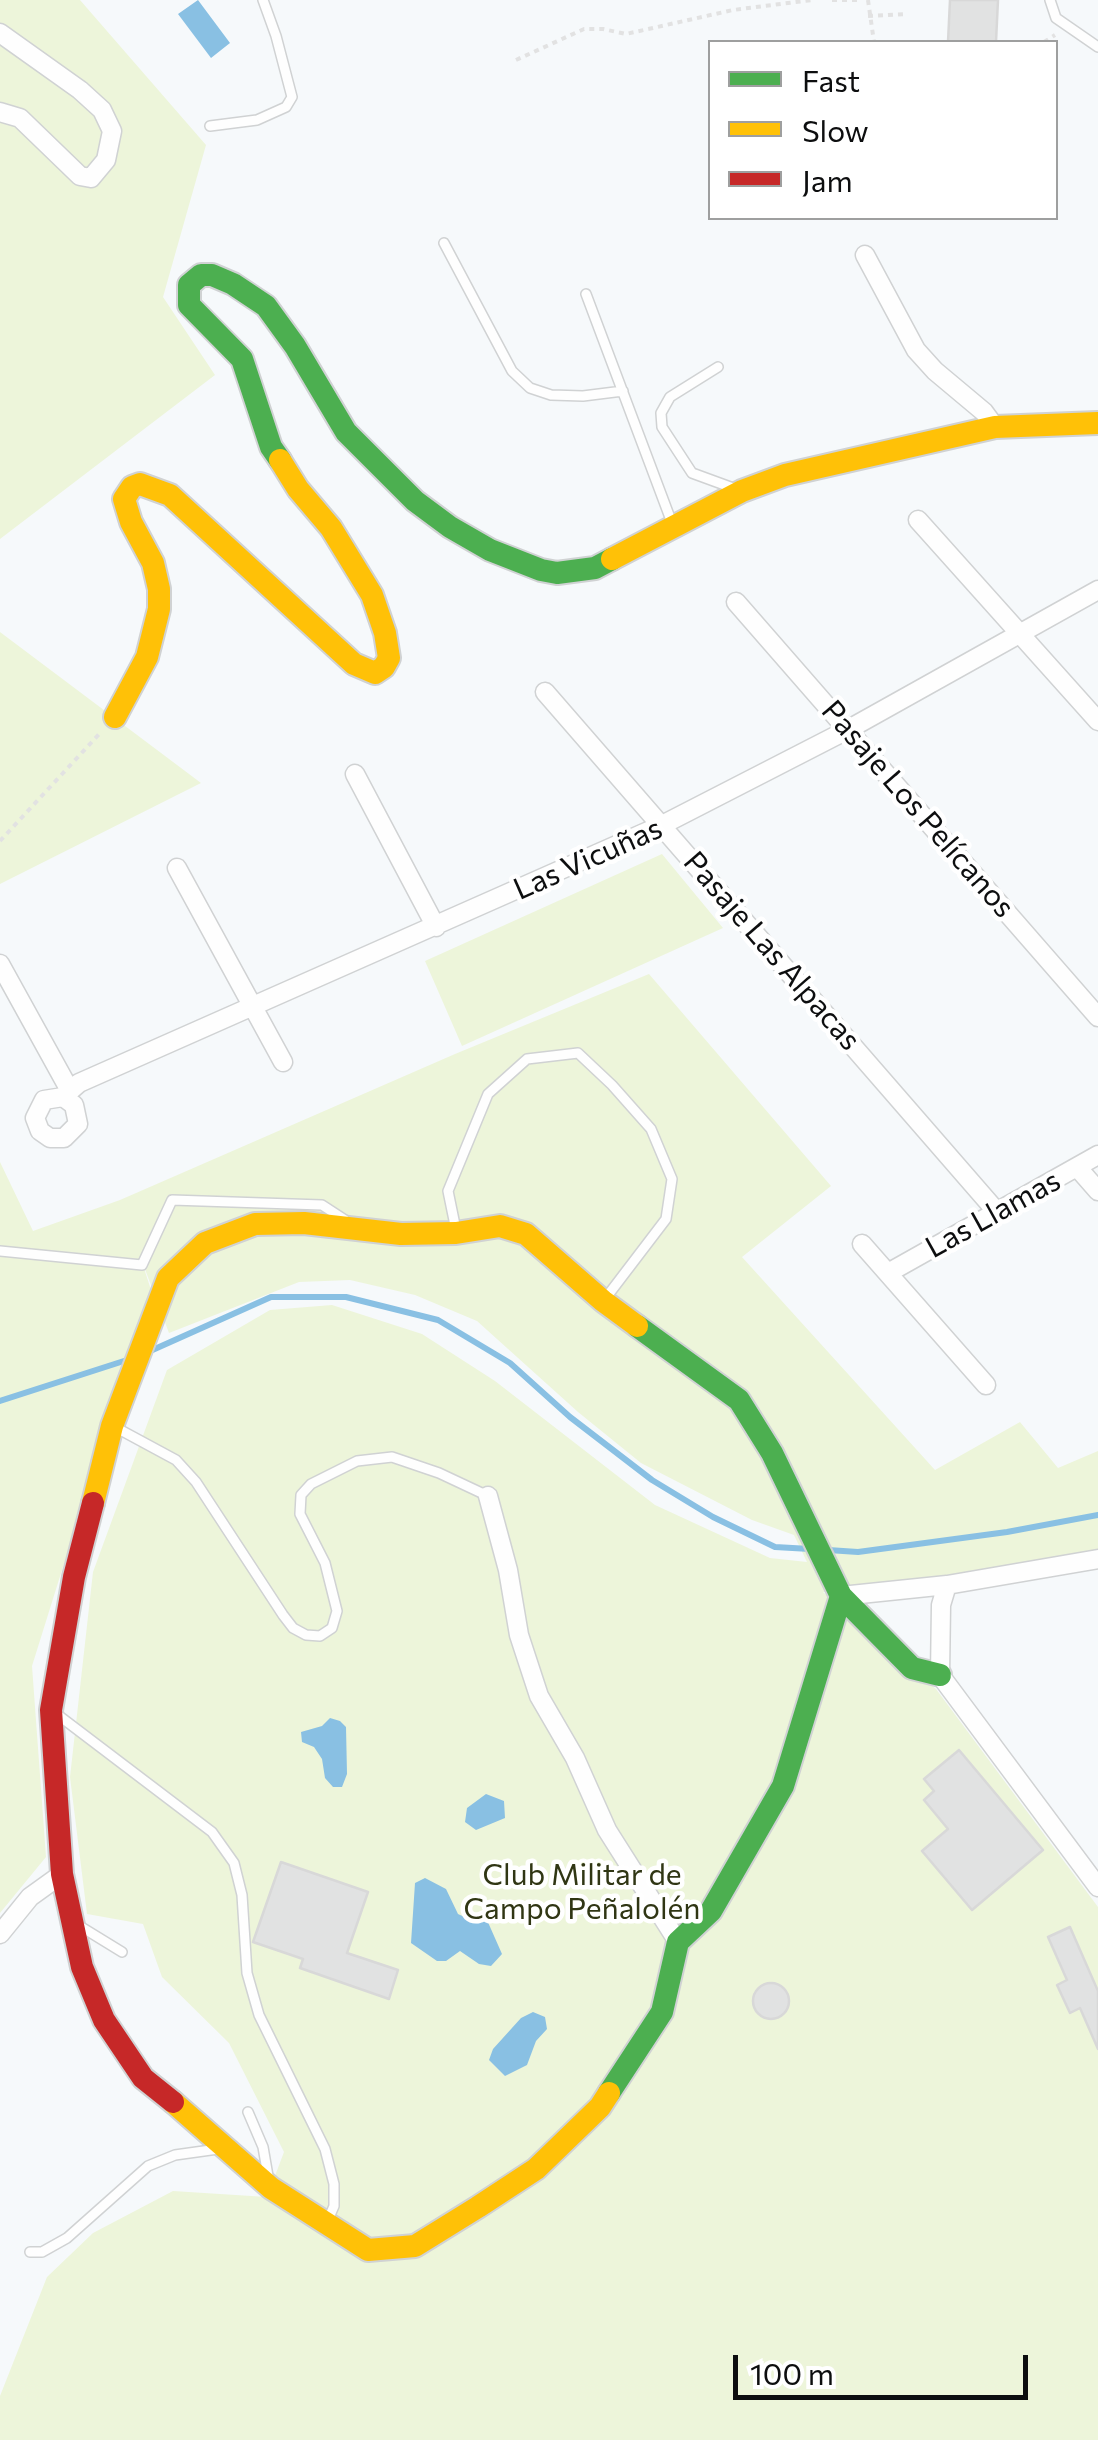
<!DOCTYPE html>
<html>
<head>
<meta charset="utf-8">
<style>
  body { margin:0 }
  #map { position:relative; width:1098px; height:2440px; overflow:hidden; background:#f6f9fb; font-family:Commissioner,sans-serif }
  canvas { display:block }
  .legend { position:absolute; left:708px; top:40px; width:350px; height:180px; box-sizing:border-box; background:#fff; border:2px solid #9e9f9f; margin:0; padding:12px 18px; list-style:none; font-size:30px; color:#0d0e0f }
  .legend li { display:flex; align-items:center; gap:20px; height:50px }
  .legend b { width:50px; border:2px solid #9e9f9f }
  .scale { position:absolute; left:733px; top:2355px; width:295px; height:45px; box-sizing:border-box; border:5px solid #0d0e0f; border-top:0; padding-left:12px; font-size:30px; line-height:35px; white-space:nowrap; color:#0d0e0f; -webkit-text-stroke:8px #fff; paint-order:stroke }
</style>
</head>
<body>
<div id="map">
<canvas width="1098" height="2440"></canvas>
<ul class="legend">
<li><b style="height:12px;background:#4caf50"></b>Fast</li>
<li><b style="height:12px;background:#ffc107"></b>Slow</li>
<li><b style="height:12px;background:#c62828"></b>Jam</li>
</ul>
<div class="scale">100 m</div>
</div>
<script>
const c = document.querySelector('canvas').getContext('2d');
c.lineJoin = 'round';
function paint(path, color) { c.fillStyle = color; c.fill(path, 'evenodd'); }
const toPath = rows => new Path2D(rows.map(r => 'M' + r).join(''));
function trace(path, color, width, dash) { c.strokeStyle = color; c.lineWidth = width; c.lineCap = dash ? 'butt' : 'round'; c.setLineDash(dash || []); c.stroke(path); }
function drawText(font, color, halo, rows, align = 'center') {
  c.font = font + ' Commissioner,sans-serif'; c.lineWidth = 9; c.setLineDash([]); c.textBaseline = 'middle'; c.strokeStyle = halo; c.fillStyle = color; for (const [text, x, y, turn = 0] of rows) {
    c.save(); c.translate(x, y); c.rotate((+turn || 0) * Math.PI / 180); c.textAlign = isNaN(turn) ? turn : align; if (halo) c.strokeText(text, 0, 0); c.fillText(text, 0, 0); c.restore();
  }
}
paint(toPath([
  [0,0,80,0,206,145,163,297,215,375,0,539],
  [0,632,201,783,0,884],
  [662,854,723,928,462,1046,425,961],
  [649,974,831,1186,742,1257,935,1470,1020,1422,1058,1468,1098,1451,1098,1556,960,1581,823,1592,936,1689,1098,1907,1098,2440,0,2440,0,2396,47,2277,93,2233,173,2191,267,2197,284,2152,229,2043,162,1977,143,1924,87,1914,70,1777,93,1572,167,1370,270,1310,332,1305,422,1334,495,1381,655,1505,770,1558,807,1562,794,1535,752,1520,641,1463,578,1412,477,1321,415,1295,350,1280,299,1282,169,1333,140,1256,153,1296,117,1394,32,1666,46,1857,0,1913,0,1162,33,1231,120,1200,455,1054]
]), '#edf5da');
paint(toPath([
  [198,0,230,43,211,58,178,14],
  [330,1718,340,1721,346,1727,347,1774,342,1787,333,1787,325,1778,322,1759,314,1747,302,1742,301,1732,322,1726],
  [486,1794,504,1801,505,1818,476,1830,465,1822,467,1808],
  [425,1878,446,1889,458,1914,473,1921,487,1920,502,1954,491,1966,479,1964,460,1951,446,1961,437,1961,411,1943,415,1883],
  [533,2012,545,2017,547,2029,536,2041,527,2065,505,2076,489,2060,493,2049,521,2018]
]), '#89c0e3');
trace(toPath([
  [148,1352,271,1297,346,1297,438,1320,510,1363,570,1417,652,1480,713,1517,775,1547,810,1549],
  [0,1401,127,1360],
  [828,1550,858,1552,1007,1532,1098,1515]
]), '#89c0e3', 6);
const building = toPath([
  [950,0,998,0,996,42,948,42,950,0],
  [959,1750,1043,1850,972,1910,922,1851,948,1829,924,1800,934,1791,924,1779,959,1750],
  [281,1862,368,1892,347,1953,398,1970,389,1999,300,1968,303,1959,253,1942,281,1862],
  [1070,1927,1098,1991,1098,2049,1080,2008,1070,2013,1057,1985,1067,1980,1048,1937,1070,1927],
  '753 2001a18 18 0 1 1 36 0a18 18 0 1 1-36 0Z'
]);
paint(building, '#e1e2e2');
trace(building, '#d8d8d8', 2.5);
const lane = toPath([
  [1050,0,1056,18,1098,47],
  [210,126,257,120,286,107,292,97,276,36,263,0],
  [444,243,512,371,530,388,551,395,583,396,623,391],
  [586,294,672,523],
  [718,367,670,397,661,413,662,427,692,473,733,488],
  [456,1230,448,1191,488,1094,527,1059,578,1053,612,1085,651,1129,672,1179,666,1219,605,1299],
  [0,1251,142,1265,172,1200,322,1205,345,1220],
  [113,1426,176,1460,196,1482,283,1615,293,1628,306,1635,320,1636,332,1628,337,1611,325,1563,300,1514,301,1495,311,1484,357,1461,392,1457,439,1473,488,1496],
  [58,1715,212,1832,234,1863,242,1895,247,1973,259,2015,325,2149,334,2184,334,2206,328,2220],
  [78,1925,122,1952],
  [248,2112,263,2147,268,2176],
  [30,2252,42,2252,67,2238,148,2166,175,2155,218,2149]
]);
const street = toPath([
  [0,33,80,90,102,110,112,131,106,160,91,178,80,176,20,118,0,112],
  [865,255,916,350,935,371,984,412,995,427],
  [918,520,1098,721],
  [736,602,1098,1017],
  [545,692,997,1212],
  [355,774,436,927],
  [177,868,283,1062],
  [0,964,69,1089],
  [63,1097,74,1105,78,1124,64,1138,50,1138,40,1131,35,1118,44,1100,63,1097,79,1083,662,825,849,729,1098,590],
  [1077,1167,1098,1191],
  [862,1244,986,1385],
  [888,1273,1098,1155],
  [488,1496,508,1570,519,1635,539,1696,575,1758,607,1830,678,1942],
  [947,1585,941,1605,940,1675,1098,1887],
  [841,1596,947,1585,1098,1559],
  [0,1934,30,1897,62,1874]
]);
const fast = toPath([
  [280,460,271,447,242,359,189,305,189,285,201,275,212,275,233,284,266,306,295,346,346,432,415,501,450,527,490,550,541,570,557,573,595,568,612,559],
  [637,1326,739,1400,772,1453,841,1596,912,1668,940,1675],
  [609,2093,662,2012,678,1942,711,1911,783,1786,841,1596]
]);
const slow = toPath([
  [612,559,742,491,785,475,995,427,1098,423],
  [115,717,147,657,159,609,159,589,153,563,131,522,124,499,132,487,140,484,170,495,354,664,375,673,384,667,389,658,385,633,372,595,331,528,298,489,280,460],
  [93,1503,112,1426,168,1278,205,1243,255,1224,304,1223,401,1234,456,1233,500,1226,526,1234,603,1301,637,1326],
  [173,2102,271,2188,368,2250,415,2246,478,2207,536,2169,600,2107,609,2093]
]);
const jam = toPath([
  [93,1503,74,1577,51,1710,62,1874,82,1967,104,2020,143,2078,173,2102]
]);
trace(lane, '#d0d2d3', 12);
trace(street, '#d0d2d3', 21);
trace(fast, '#d0d2d3', 26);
trace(slow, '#d0d2d3', 26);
trace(jam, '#d0d2d3', 26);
trace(toPath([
  [832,0,860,0],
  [868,0,874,42],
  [868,16,907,14],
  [1044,42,1055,35],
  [516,60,584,29,603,29,626,34,733,10,812,0],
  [0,841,102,731]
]), '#e2e2e2', 4, [5, 5]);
trace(lane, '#fefefe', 9);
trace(street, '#fefefe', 18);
trace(fast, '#4caf50', 22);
trace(slow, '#ffc107', 22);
trace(jam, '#c62828', 22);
drawText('30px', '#0d0e0f', '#fff', [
  ["Pasaje Los Pelícanos",918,809,49],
  ["Las Vicuñas",588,859,-24],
  ["Pasaje Las Alpacas",772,951,49],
  ["Las Llamas",993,1214,-29]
]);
drawText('30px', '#303614', '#fff', [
  ["Club Militar de",582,1875],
  ["Campo Peñalolén",582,1909]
]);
</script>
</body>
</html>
